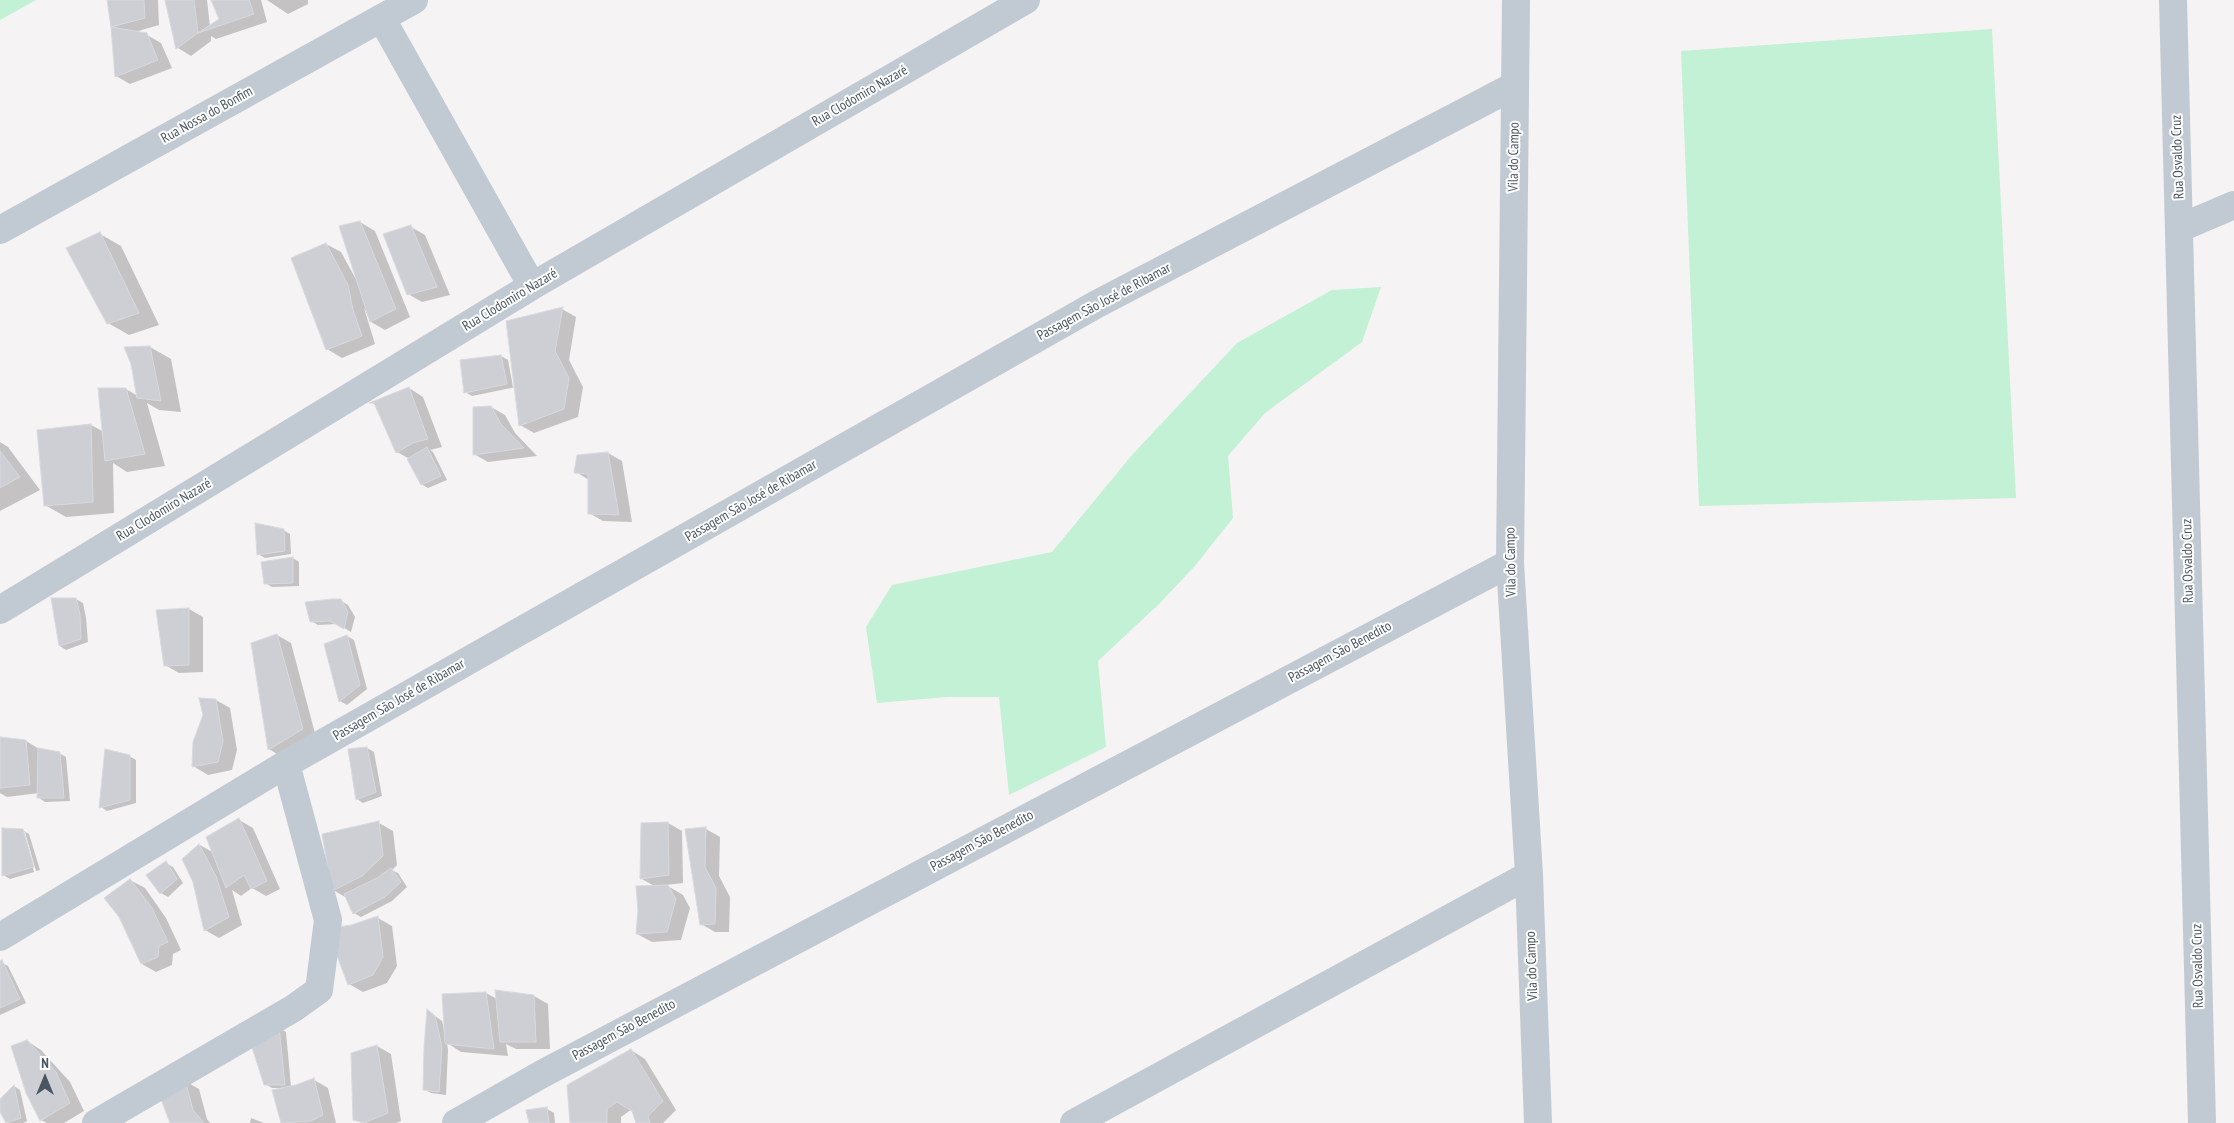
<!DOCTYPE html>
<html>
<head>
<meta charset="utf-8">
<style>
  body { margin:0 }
  #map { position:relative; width:2234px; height:1123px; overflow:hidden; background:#f5f3f3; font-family:"PT Sans Narrow",sans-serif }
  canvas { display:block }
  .north { position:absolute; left:20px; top:1053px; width:50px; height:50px; -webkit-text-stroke:4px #fff; paint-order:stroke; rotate:0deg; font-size:14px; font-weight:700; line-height:20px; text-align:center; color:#4a5661 }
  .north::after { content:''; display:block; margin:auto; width:18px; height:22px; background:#4a5661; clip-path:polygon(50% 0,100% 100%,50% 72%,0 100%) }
</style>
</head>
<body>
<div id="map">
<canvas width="2234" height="1123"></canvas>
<div class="north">N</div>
</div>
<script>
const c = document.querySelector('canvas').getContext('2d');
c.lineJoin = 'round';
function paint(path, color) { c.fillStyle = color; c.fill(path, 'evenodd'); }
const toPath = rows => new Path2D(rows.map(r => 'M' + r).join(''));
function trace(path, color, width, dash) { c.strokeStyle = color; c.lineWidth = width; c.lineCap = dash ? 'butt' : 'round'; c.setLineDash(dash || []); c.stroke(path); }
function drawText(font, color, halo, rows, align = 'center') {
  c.font = font + ' "PT Sans Narrow",sans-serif'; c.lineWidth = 4; c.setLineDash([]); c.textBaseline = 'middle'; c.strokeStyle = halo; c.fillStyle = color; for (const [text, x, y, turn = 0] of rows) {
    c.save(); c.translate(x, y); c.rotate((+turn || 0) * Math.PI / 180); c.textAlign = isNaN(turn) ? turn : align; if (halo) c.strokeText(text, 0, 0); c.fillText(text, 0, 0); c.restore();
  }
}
paint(toPath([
  [0,0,36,0,0,20],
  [1992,29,2016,498,1699,506,1681,51],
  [1381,287,1362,342,1265,413,1228,456,1233,518,1194,567,1159,604,1098,661,1106,747,1009,795,999,697,947,697,877,703,866,627,892,585,1052,552,1132,455,1237,343,1332,290]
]), '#c3f1d5');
paint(toPath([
  [108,0,158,0,159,25,135,32,147,35,161,43,172,68,130,84,116,76],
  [166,0,207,0,210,27,220,19,212,0,261,0,267,22,216,39,211,36,211,41,191,56,178,48],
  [267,0,308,0,308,4,288,14],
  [360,222,375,231,410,317,385,330,371,322,364,308,375,344,342,358,327,349,326,244,341,252,358,283],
  [411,227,425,235,450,295,422,302,408,294],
  [100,234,121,246,159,325,129,335,108,323],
  [562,309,576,317,569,360,583,387,578,417,534,433,520,425,516,387,472,396,465,392,501,356,508,360,513,387,515,386],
  [150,347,171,359,181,412,159,410,147,403,165,466,127,472,113,463,114,513,66,517,45,505,38,431,91,425,104,432,126,389,138,396],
  [409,388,423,397,442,447,430,450,433,452,447,480,428,488,421,484,408,458,397,452,376,405,372,403],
  [491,407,505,415,515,433,537,456,488,462,474,454],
  [0,442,8,447,40,490,0,511],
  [608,453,622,461,632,522,603,521,589,513,589,480,576,472],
  [283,530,290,534,291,554,265,558,258,554],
  [293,558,299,562,299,586,272,587,265,583],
  [76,599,83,603,86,618,88,642,66,650,60,646],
  [341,601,348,605,355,617,351,632,338,624,318,625,311,621],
  [189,609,203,617,203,672,179,673,165,665],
  [277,635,291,643,316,737,283,758,269,749,252,644],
  [347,636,354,640,367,689,347,705,340,701,325,645],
  [216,700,230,708,237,750,232,770,208,775,193,766],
  [0,738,26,741,41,750,59,753,66,757,70,801,45,802,39,798,39,793,7,797,0,793],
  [367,748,374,752,382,796,363,803,357,799],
  [129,756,136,760,136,803,107,811,101,807],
  [239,820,253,828,280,889,266,896,252,888,241,896,232,890,242,925,219,938,205,930,200,845,214,853],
  [379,823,393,831,397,865,392,870,398,873,407,887,392,901,361,917,354,913,347,898,333,890],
  [668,823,682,831,683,883,666,885,683,895,690,908,681,940,652,942,637,934,656,887,642,879],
  [706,829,720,837,719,876,730,897,729,932,715,932,701,924],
  [22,830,29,834,40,870,36,871,25,832,22,832,34,872,10,879,3,875],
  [166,863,173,867,183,883,168,897,161,893],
  [130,880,145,888,166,918,181,950,173,954,172,965,156,972,142,964],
  [378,918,392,926,397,966,387,983,363,992,349,984,352,926],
  [0,962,8,966,26,1003,0,1015],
  [486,993,497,999,534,996,548,1004,550,1049,516,1049,506,1044,508,1056,461,1052,447,1043,448,1050,446,1095,431,1093,424,1089,428,1011,442,1021,445,1034],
  [279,1028,286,1032,291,1087,314,1080,328,1088,336,1123,282,1123,274,1091,283,1088,272,1088,265,1084],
  [27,1041,41,1050,70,1082,84,1111,64,1123,47,1123,41,1120],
  [377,1046,391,1054,401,1121,396,1123,362,1123,354,1119,352,1054],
  [631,1050,645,1059,676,1110,663,1123,637,1123,632,1109,621,1117,621,1123,572,1123],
  [185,1081,199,1089,207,1119,210,1123,172,1123],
  [14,1086,20,1090,27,1121,23,1123,8,1123,0,1109,0,1100],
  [547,1109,554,1113,555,1123,529,1123],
  [251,1118,264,1123,250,1123]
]), '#0003');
const building = toPath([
  [107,0,144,0,145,18,111,27,107,0],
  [165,0,194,0,198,33,176,49,165,0],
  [211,0,249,0,254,14,198,33,219,19,211,0],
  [111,27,147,33,158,60,115,77,111,27],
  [360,221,396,309,370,322,339,226,360,221],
  [411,225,437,287,407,295,383,234,411,225],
  [100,232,139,313,107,324,66,248,100,232],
  [326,243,348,285,353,310,362,336,326,350,291,258,326,243],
  [563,307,555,351,569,378,564,409,519,426,506,321,563,307],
  [150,346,161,401,137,398,131,364,124,347,150,346],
  [501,355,507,384,464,393,460,360,501,355],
  [409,387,428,439,413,443,396,453,374,403,369,403,409,387],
  [98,388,126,388,145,454,105,461,98,388],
  [491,406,501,424,524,448,473,455,473,407,491,406],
  [91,424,93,502,44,506,37,430,91,424],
  [427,447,441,476,421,485,407,459,427,447],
  [0,451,20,477,0,488,0,451],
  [608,452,619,515,588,514,588,474,574,473,577,455,608,452],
  [255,523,284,529,285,551,257,555,255,523],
  [293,557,293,583,264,584,261,562,293,557],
  [51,598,76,598,80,614,81,639,59,646,51,598],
  [332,599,341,599,348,612,344,629,330,621,310,622,305,602,332,599],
  [189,608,189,665,164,666,156,610,189,608],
  [277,634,303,729,268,750,251,643,277,634],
  [347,635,360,685,339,702,324,644,347,635],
  [199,698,216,699,223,741,218,762,192,767,193,742,203,715,199,698],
  [0,737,26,740,30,785,0,788,0,737],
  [367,747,376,792,356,800,348,749,367,747],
  [38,748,60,752,64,798,37,798,38,748],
  [105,749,130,755,130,800,99,808,105,749],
  [239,818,267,881,251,889,244,875,226,888,206,837,239,818],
  [379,821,383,856,362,876,332,891,322,834,379,821],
  [668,822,669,875,640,879,641,823,668,822],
  [706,827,705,867,716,888,715,924,700,925,685,829,706,827],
  [2,828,23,829,34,867,2,876,2,828],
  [199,844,216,876,229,917,204,931,193,882,182,859,199,844],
  [166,861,177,879,160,894,146,875,166,861],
  [391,868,401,882,385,897,353,914,344,894,377,878,391,868],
  [130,879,152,908,168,942,159,946,158,957,141,964,119,917,104,898,130,879],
  [668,885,676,899,667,932,636,934,638,910,636,886,668,885],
  [378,916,383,957,373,975,348,985,327,929,351,925,378,916],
  [2,960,20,999,0,1008,0,961,2,960],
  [495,990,534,995,536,1042,500,1042,495,990],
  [486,992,494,1049,445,1044,442,994,486,992],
  [427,1009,435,1016,442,1046,439,1092,423,1090,424,1048,427,1009],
  [279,1027,285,1085,264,1085,250,1041,279,1027],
  [27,1040,56,1072,70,1103,40,1121,26,1093,11,1046,27,1040],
  [377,1045,388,1113,364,1123,353,1120,351,1053,377,1045],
  [631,1049,663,1101,648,1116,650,1123,636,1123,632,1111,617,1102,607,1109,607,1123,570,1123,567,1085,631,1049],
  [314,1078,323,1115,311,1121,281,1123,272,1090,296,1085,314,1078],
  [185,1080,193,1110,204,1123,170,1123,159,1094,185,1080],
  [14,1085,21,1118,6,1123,0,1112,0,1099,14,1085],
  [547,1107,549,1123,529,1123,526,1110,547,1107]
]);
paint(building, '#cdcfd5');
trace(building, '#d7d9de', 1);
trace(toPath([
  [1516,0,1510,563,1529,875,1538,1123],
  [2173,0,2202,1123],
  [382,19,532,286],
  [2180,228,2234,205],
  [0,230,414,0],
  [0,610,532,286,1026,0],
  [0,937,286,764,1097,304,1514,86],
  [96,1123,294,1008,319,990,328,920,286,764],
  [456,1123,542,1074,1510,563],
  [1074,1123,1529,875]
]), '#c1cad2', 28);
drawText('14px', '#4a5661', '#fff', [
  ["Rua Clodomiro Nazaré",860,96,-30],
  ["Rua Nossa do Bonfim",207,115,-29],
  ["Vila do Campo",1514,157,-89],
  ["Rua Osvaldo Cruz",2178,157,-92],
  ["Rua Clodomiro Nazaré",510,300,-31],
  ["Passagem São José de Ribamar",1104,302,-28],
  ["Passagem São José de Ribamar",751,501,-30],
  ["Rua Clodomiro Nazaré",164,510,-31],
  ["Rua Osvaldo Cruz",2188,561,-91],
  ["Vila do Campo",1511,562,-91],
  ["Passagem São Benedito",1340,652,-28],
  ["Passagem São José de Ribamar",399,700,-30],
  ["Passagem São Benedito",982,841,-28],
  ["Vila do Campo",1532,966,-92],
  ["Rua Osvaldo Cruz",2198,966,-91],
  ["Passagem São Benedito",624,1030,-28]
]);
</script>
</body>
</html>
